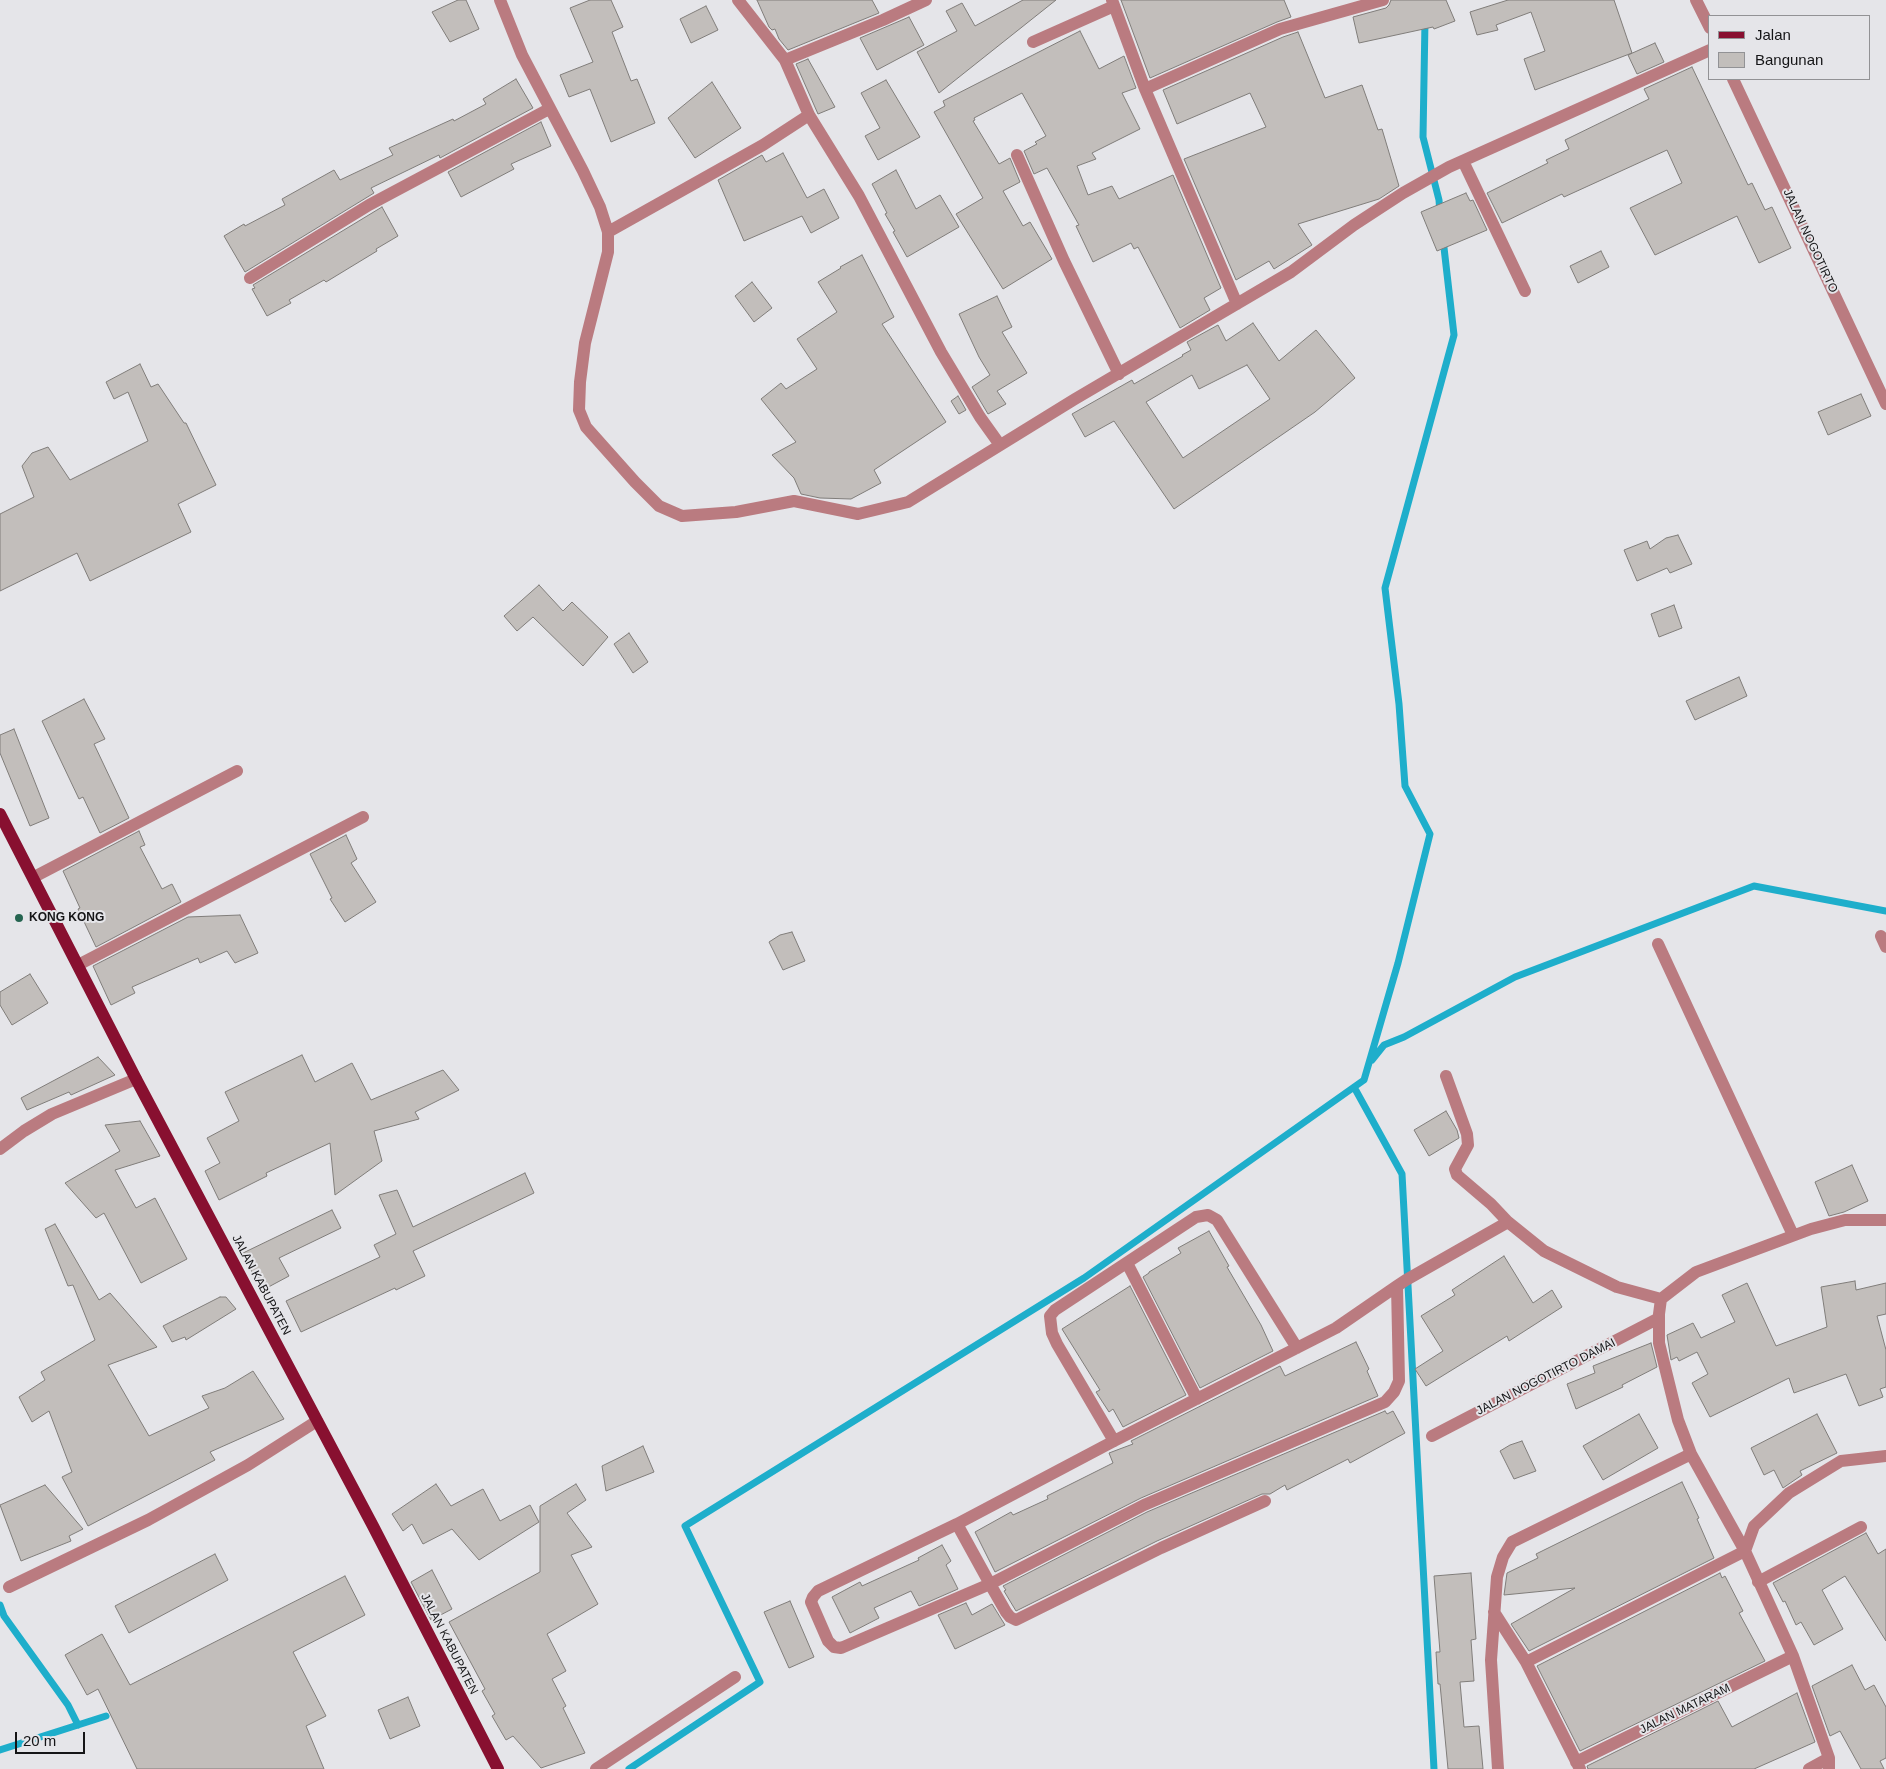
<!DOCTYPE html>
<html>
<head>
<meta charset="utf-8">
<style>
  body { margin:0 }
  #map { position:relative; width:1886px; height:1769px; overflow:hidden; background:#e5e5e9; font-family:Helvetica,sans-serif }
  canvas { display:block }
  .legend { position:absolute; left:1708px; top:15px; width:162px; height:65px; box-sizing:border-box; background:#e5e5e9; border:1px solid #929295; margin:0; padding:6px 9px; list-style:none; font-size:15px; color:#151517 }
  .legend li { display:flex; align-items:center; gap:10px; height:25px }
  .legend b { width:25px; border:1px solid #929295 }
  .scale { position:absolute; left:15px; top:1732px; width:70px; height:22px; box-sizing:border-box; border:2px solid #151517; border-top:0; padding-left:6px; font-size:15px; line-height:18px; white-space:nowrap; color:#151517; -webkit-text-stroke:4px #e5e5e9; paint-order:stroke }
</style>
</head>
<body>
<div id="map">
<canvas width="1886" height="1769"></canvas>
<ul class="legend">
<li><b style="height:6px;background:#881030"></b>Jalan</li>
<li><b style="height:14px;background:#c2bebb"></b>Bangunan</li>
</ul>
<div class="scale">20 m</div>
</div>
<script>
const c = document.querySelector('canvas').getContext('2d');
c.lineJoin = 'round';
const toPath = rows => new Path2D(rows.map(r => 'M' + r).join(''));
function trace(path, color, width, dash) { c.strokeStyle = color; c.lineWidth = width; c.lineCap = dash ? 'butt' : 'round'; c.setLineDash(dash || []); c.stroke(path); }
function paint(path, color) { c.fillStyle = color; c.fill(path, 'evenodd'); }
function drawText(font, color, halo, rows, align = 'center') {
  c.font = font + ' Helvetica,sans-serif'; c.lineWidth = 4; c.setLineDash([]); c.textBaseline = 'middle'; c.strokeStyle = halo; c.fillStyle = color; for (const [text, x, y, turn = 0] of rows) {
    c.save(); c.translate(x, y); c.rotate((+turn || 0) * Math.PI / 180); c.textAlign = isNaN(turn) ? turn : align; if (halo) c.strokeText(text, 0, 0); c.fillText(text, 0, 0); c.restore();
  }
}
trace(toPath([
  [1425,21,1423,137,1439,200,1440,213],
  [1372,1060,1384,1045,1404,1037,1515,977,1754,886,1886,911],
  [1354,1087,1402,1174,1434,1769],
  [0,1605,4,1616,68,1705,78,1725],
  [0,1750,106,1716],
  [629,1769,760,1682,685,1526,1084,1278,1364,1080,1398,963,1430,834,1405,786,1399,704,1385,588,1454,335,1443,239]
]), '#1eaecb', 7);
const building = toPath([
  [458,0,466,0,479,29,450,42,432,12,458,0],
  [590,0,611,0,623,27,612,32,631,81,637,79,655,123,611,142,590,89,569,97,560,75,593,62,570,8,590,0],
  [757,0,872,0,879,13,788,50,779,39,775,29,772,30,769,27,757,0],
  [1023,0,1056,0,939,93,917,52,957,31,946,11,962,3,975,26,1023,0],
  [1121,0,1284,0,1291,17,1277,22,1150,78,1121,0],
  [1391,0,1446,0,1455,21,1434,29,1433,27,1359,43,1353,17,1386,8,1389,5,1391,0],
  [1508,0,1614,0,1632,53,1535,90,1524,59,1545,51,1531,12,1496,25,1498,30,1477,35,1470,12,1508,0],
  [706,6,718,30,691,43,680,19,706,6],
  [909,17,924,45,877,70,860,38,909,17],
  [1080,31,1099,69,1124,56,1136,88,1122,93,1140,129,1092,153,1096,159,1077,166,1088,195,1112,186,1119,199,1173,175,1221,288,1204,298,1210,310,1180,328,1138,247,1134,249,1131,243,1093,262,1076,226,1079,225,1047,168,1034,174,1024,151,1037,144,1035,142,1046,136,1022,93,974,118,975,120,973,121,999,164,1010,158,1020,182,1003,191,1023,226,1030,222,1052,259,1003,289,956,214,983,198,934,112,945,106,943,101,1080,31],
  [1298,32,1325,98,1362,85,1378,130,1382,129,1399,186,1379,199,1298,224,1312,245,1274,269,1269,261,1236,280,1184,159,1266,127,1250,93,1177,124,1163,90,1283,37,1298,32],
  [1655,43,1664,62,1637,74,1628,55,1655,43],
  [808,59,835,107,818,114,796,64,808,59],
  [1692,67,1748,185,1752,183,1765,210,1772,207,1791,248,1759,263,1737,216,1655,255,1630,208,1682,183,1667,150,1564,197,1562,194,1502,223,1487,193,1548,163,1546,160,1569,149,1565,140,1649,99,1644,89,1692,67],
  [516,79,533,108,440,158,439,155,371,188,374,193,245,272,224,236,244,224,245,226,285,205,282,199,334,170,340,180,393,155,389,148,453,119,454,121,486,104,483,99,516,79],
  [886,80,920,137,878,160,865,136,880,128,861,93,886,80],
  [712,82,741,128,695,158,668,118,712,82],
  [541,122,551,146,511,164,514,169,461,197,448,172,541,122],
  [783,153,807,198,824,189,839,218,811,233,802,216,744,241,718,180,762,155,766,162,783,153],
  [896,170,916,209,940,195,959,227,907,257,893,232,895,231,885,214,887,213,872,184,896,170],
  [1466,193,1470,201,1473,200,1487,230,1437,251,1421,212,1466,193],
  [382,207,398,236,376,249,377,251,326,282,324,280,289,300,291,303,267,316,252,289,255,288,253,285,382,207],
  [1601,251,1609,267,1578,283,1570,266,1601,251],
  [862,255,894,317,882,324,946,422,874,470,881,483,851,499,820,498,801,494,794,478,772,455,796,442,761,399,781,383,786,389,817,369,797,339,837,312,818,282,841,268,840,267,862,255],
  [752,282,772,308,754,322,735,296,752,282],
  [997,296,1012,327,1002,332,1027,373,997,391,1006,404,988,414,972,387,990,375,979,357,959,314,997,296],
  [1253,323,1279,361,1316,330,1355,378,1315,412,1174,509,1114,421,1085,437,1072,414,1132,380,1134,384,1183,356,1182,355,1191,350,1187,342,1218,325,1226,341,1253,323],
  [1247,365,1270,399,1183,458,1146,402,1192,375,1199,389,1247,365],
  [140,364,151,387,158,384,184,423,186,423,216,485,178,504,191,532,90,581,77,553,0,591,0,514,34,497,22,466,32,453,48,447,70,480,148,441,128,392,114,399,106,382,140,364],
  [1861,394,1871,416,1828,435,1818,412,1861,394],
  [958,396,966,410,959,414,951,401,958,396],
  [1678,535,1692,564,1670,573,1667,568,1637,581,1624,550,1647,541,1650,549,1666,538,1678,535],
  [539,585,563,611,572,602,608,637,583,666,533,617,517,631,504,616,539,585],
  [1674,605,1682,628,1659,637,1651,614,1674,605],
  [629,633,648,662,633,673,614,644,629,633],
  [1739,677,1747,696,1695,720,1686,701,1739,677],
  [84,699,105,739,94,744,129,818,100,833,83,797,79,799,42,721,84,699],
  [14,729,49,818,30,826,0,753,0,735,14,729],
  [139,831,145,845,140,847,162,889,172,884,181,902,96,947,78,909,80,908,63,871,139,831],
  [346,835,357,859,351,863,376,902,345,922,330,899,332,898,310,854,346,835],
  [240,915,258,953,235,963,227,951,200,963,198,958,132,987,135,993,111,1005,93,966,188,917,240,915],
  [792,932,805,961,783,970,769,942,780,935,792,932],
  [30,974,48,1003,12,1025,0,1005,0,992,30,974],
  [302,1055,315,1082,352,1063,371,1100,443,1070,459,1090,415,1112,419,1119,374,1131,382,1161,335,1195,330,1143,266,1173,267,1176,219,1200,205,1171,220,1163,207,1138,239,1121,225,1092,302,1055],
  [98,1057,115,1075,71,1095,69,1092,27,1110,21,1098,98,1057],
  [1446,1111,1457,1130,1459,1138,1429,1156,1414,1130,1446,1111],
  [140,1121,160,1156,115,1170,136,1208,155,1198,187,1259,141,1283,104,1213,96,1218,65,1183,120,1151,105,1125,140,1121],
  [1852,1165,1868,1201,1844,1212,1829,1216,1815,1182,1852,1165],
  [525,1173,534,1193,413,1251,425,1276,396,1290,395,1288,301,1332,286,1301,380,1257,374,1245,396,1234,379,1195,397,1190,413,1227,525,1173],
  [332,1210,341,1228,279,1258,289,1276,261,1291,243,1253,332,1210],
  [55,1224,99,1300,110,1293,157,1347,108,1365,149,1436,209,1408,202,1396,225,1388,253,1371,284,1419,210,1452,215,1460,88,1526,62,1477,72,1472,49,1411,32,1422,19,1397,45,1380,41,1372,95,1340,73,1285,68,1286,45,1229,55,1224],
  [1209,1231,1229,1266,1227,1267,1261,1325,1273,1351,1200,1388,1143,1277,1149,1273,1149,1272,1181,1253,1178,1248,1209,1231],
  [1504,1256,1533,1303,1552,1290,1562,1307,1509,1341,1507,1336,1426,1386,1415,1369,1443,1351,1421,1316,1455,1295,1452,1290,1504,1256],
  [1855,1281,1856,1290,1886,1283,1886,1314,1877,1316,1886,1350,1886,1387,1880,1389,1883,1397,1859,1406,1846,1374,1794,1393,1789,1378,1710,1417,1692,1383,1708,1374,1697,1352,1679,1361,1677,1357,1671,1360,1667,1335,1693,1323,1701,1338,1735,1322,1722,1295,1747,1283,1776,1346,1827,1327,1821,1287,1855,1281],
  [1130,1286,1186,1395,1123,1427,1113,1409,1109,1412,1096,1392,1100,1390,1062,1329,1130,1286],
  [220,1297,226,1297,236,1309,186,1340,185,1337,172,1342,163,1326,220,1297],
  [1356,1342,1369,1369,1367,1371,1378,1396,1141,1498,995,1572,975,1532,1011,1512,1013,1515,1048,1499,1047,1496,1113,1463,1109,1453,1133,1444,1131,1441,1280,1366,1285,1376,1356,1342],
  [1651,1343,1657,1367,1622,1385,1623,1387,1576,1409,1567,1384,1595,1373,1593,1366,1651,1343],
  [1385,1411,1387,1414,1393,1411,1405,1433,1350,1463,1348,1459,1287,1490,1285,1485,1270,1494,1262,1494,1157,1541,1016,1611,1004,1591,1006,1590,1003,1586,1147,1512,1385,1411],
  [1639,1414,1658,1448,1603,1480,1583,1446,1639,1414],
  [1817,1414,1837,1453,1800,1471,1802,1475,1783,1488,1774,1470,1764,1475,1751,1448,1817,1414],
  [1522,1441,1536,1471,1514,1479,1500,1451,1510,1445,1522,1441],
  [643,1446,654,1472,606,1491,602,1466,643,1446],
  [1682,1482,1699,1518,1697,1519,1714,1558,1529,1651,1511,1624,1575,1588,1504,1595,1507,1573,1538,1558,1536,1554,1682,1482],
  [436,1484,451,1506,483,1489,500,1521,530,1505,539,1522,479,1560,452,1529,423,1544,412,1524,403,1531,392,1514,436,1484],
  [576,1484,586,1500,567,1513,592,1547,571,1555,598,1604,547,1634,566,1671,552,1679,566,1706,563,1708,585,1753,541,1768,513,1736,506,1740,492,1716,495,1714,482,1691,485,1689,449,1622,540,1572,540,1506,576,1484],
  [45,1485,83,1529,69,1536,71,1541,21,1561,0,1505,45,1485],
  [1866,1533,1878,1554,1886,1549,1886,1641,1845,1576,1822,1590,1843,1629,1814,1645,1801,1622,1796,1625,1785,1601,1783,1602,1773,1583,1866,1533],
  [942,1545,951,1561,946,1565,958,1589,919,1606,911,1591,874,1608,879,1618,850,1633,832,1597,860,1582,862,1586,919,1560,918,1558,942,1545],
  [215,1554,228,1580,129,1633,115,1606,215,1554],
  [432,1570,452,1609,431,1620,411,1582,432,1570],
  [1471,1573,1476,1639,1471,1640,1474,1681,1460,1682,1464,1727,1479,1726,1483,1769,1448,1769,1440,1684,1438,1684,1436,1652,1440,1652,1434,1576,1471,1573],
  [1720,1573,1722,1578,1725,1576,1743,1611,1739,1613,1765,1661,1580,1751,1537,1666,1720,1573],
  [345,1576,365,1615,293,1652,326,1716,306,1726,324,1769,137,1769,98,1689,87,1695,65,1655,102,1634,130,1685,345,1576],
  [790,1601,814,1657,789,1668,764,1612,790,1601],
  [966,1603,972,1615,992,1604,1005,1625,955,1649,938,1615,966,1603],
  [1852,1665,1865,1690,1874,1685,1886,1707,1886,1758,1880,1761,1884,1769,1861,1769,1840,1731,1830,1736,1812,1686,1852,1665],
  [1797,1693,1815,1742,1754,1769,1588,1769,1587,1766,1718,1701,1732,1727,1797,1693],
  [408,1697,420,1726,390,1739,378,1710,408,1697]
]);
paint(building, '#c2bebb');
trace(building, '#807d7a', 1);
trace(toPath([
  [500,0,522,55,583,171,600,207,608,232,608,252,585,343,580,382,579,410,586,427,635,482,659,506,682,516,736,512,794,501,858,514,908,502,1075,399,1291,272,1354,225,1403,193,1449,167,1710,50],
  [738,0,785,60,809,115,859,196,941,352,980,417,1000,445],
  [1112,0,1145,89,1237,304],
  [1696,0,1710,28],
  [1033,42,1114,6],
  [785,60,883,20,926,0],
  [1733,79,1886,404],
  [1145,89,1280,29,1383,0],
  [1017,155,1064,261,1119,374],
  [1463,161,1525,291],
  [608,232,763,145,809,115],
  [250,278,369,205,549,109],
  [34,877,237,771],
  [1881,936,1886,947],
  [1658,944,1793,1235],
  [78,965,363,817],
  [1446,1076,1467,1134,1468,1145,1455,1169,1457,1175,1491,1204,1508,1222,1544,1251,1617,1287,1661,1299],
  [0,1149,24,1131,52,1114,136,1079],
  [1127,1263,1197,1399],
  [1397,1286,1399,1381,1394,1392,1385,1402,1144,1505,990,1584,957,1524,1114,1441,1336,1328,1397,1286,1406,1280,1508,1222],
  [1432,1436,1659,1318],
  [1114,1441,1057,1344,1052,1333,1050,1316,1055,1310,1196,1217,1208,1215,1217,1220,1297,1348],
  [957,1524,818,1591,813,1597,811,1602,828,1641,834,1647,841,1648,990,1584,1006,1612,1010,1617,1016,1620,1161,1548,1265,1501],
  [1758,1582,1861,1527],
  [9,1587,148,1520,248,1465,317,1421],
  [1494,1612,1526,1662,1580,1769],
  [1526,1662,1745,1551,1754,1526,1789,1493,1841,1461,1886,1456],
  [1576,1762,1793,1656],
  [596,1769,735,1677],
  [1498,1769,1491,1660,1497,1577,1503,1557,1512,1542,1691,1454],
  [1809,1769,1829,1758],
  [1829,1769,1829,1758,1793,1656,1745,1551,1691,1454,1678,1420,1659,1343,1659,1314,1661,1299,1696,1272,1811,1229,1845,1220,1886,1220]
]), '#ba7b80', 12);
trace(toPath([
  [0,814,136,1079,373,1526,498,1769]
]), '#881030', 12);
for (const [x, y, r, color] of [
  [19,918,5,"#256450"]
]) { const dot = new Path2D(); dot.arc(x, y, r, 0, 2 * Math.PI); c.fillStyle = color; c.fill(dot); trace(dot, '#e5e5e9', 2); }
drawText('12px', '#151517', '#e5e5e9', [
  ["JALAN NOGOTIRTO",1810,241,65],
  ["JALAN KABUPATEN",261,1285,62],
  ["JALAN NOGOTIRTO DAMAI",1546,1377,-27],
  ["JALAN KABUPATEN",449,1644,63],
  ["JALAN MATARAM",1685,1709,-26]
]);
drawText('bold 12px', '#151517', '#e5e5e9', [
  ["KONG KONG",29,918]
], 'left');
</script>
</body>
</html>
